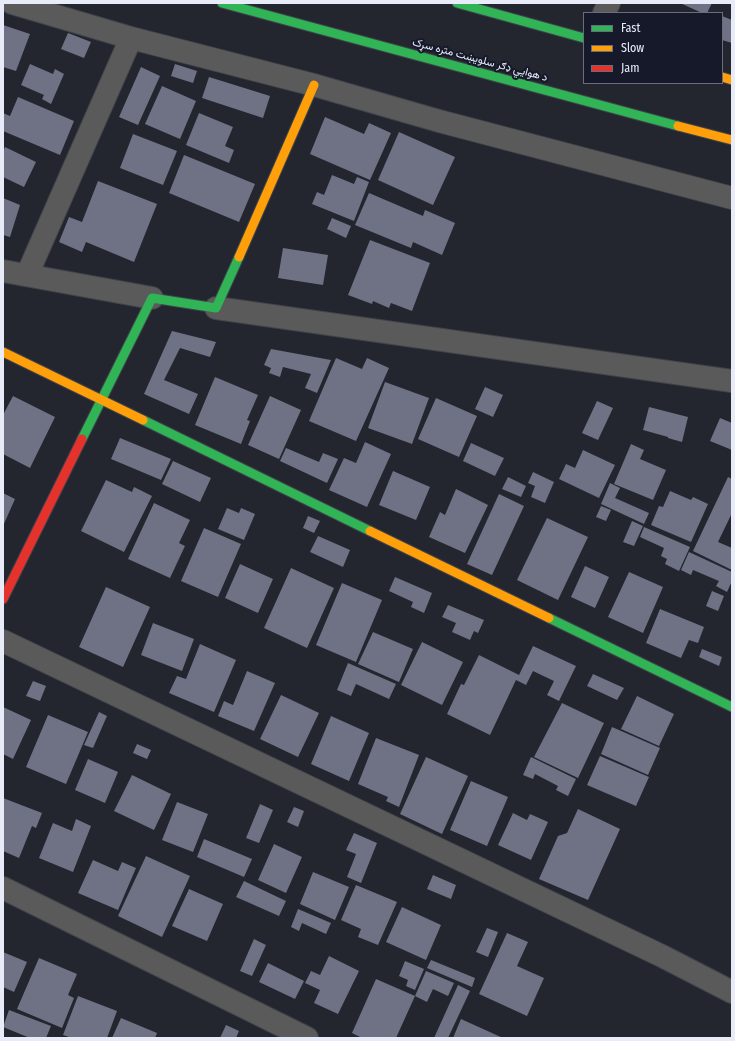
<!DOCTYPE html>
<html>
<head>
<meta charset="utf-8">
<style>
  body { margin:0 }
  #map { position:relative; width:735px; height:1041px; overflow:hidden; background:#23262f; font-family:"Fira Sans Condensed",sans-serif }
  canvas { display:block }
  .frame { position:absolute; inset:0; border:4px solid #e8ecf8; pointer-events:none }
  .legend { position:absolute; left:583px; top:12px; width:140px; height:72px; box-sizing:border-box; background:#15192a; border:1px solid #696d7c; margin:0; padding:5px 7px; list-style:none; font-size:12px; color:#e8ecf8 }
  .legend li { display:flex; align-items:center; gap:8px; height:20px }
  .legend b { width:20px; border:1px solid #696d7c }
</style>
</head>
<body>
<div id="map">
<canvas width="735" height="1041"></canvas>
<div class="frame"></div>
<ul class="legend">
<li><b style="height:5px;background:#30b455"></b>Fast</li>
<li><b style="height:5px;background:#ff9f0a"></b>Slow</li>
<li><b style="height:5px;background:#e5322d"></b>Jam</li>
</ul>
</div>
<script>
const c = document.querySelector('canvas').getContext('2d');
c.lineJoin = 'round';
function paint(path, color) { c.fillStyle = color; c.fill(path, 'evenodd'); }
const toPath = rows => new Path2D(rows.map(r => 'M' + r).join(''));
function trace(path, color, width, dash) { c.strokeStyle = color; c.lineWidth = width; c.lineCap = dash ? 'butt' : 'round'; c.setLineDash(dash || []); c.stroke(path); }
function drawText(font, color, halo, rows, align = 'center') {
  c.font = font + ' "Fira Sans Condensed",Vazirmatn,sans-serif'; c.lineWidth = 4; c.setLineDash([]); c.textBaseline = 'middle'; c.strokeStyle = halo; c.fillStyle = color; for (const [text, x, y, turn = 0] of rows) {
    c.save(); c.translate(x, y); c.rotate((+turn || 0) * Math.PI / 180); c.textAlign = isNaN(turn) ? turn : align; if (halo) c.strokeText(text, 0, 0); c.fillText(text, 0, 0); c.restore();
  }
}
paint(toPath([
  [680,3,712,3,707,13,702,13],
  [722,16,732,20,732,43,722,40],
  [3,25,30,34,16,71,3,67],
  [68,33,91,42,84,58,61,49],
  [30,64,53,74,55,69,64,74,51,104,42,99,44,95,21,85],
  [175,64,197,71,193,83,171,76],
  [141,67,160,76,138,125,119,117],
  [209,77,270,96,263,118,202,98],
  [162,86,196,101,180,139,145,124],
  [18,97,74,121,60,155,3,131,3,113,10,116],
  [199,113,233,127,225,146,234,150,229,163,186,145],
  [325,117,364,134,369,123,391,133,370,180,310,154],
  [399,132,455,157,433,205,378,180],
  [133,134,177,151,163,185,120,168],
  [5,147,36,162,24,187,3,177,3,152],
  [184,155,255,184,239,222,169,193],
  [332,175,354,184,357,177,369,182,354,221,312,204,317,192,324,195],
  [98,181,157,204,134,262,86,242,82,252,59,242,69,217,82,222],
  [369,193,423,216,425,210,455,223,442,255,413,242,411,248,355,225],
  [3,198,20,205,10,237,3,235],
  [332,218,351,226,346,238,327,229],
  [370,240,430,263,412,311,391,303,389,308,373,301,372,304,348,295],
  [283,248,328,255,323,285,278,278],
  [172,331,216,342,210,357,180,348,164,380,198,394,189,414,144,394],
  [271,349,331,360,317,393,305,388,311,374,283,367,280,377,269,373,271,368,264,365],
  [336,358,362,369,367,358,389,368,356,441,309,421],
  [215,377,258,395,247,420,250,421,241,444,195,425],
  [385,382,429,398,412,444,368,428],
  [485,387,503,395,493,417,475,409],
  [13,396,55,417,30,468,3,454,3,415],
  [270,396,301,410,279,459,248,445],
  [436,398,477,416,459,457,418,439],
  [597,401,613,408,598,440,582,433],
  [649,407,688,417,682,442,668,438,668,437,643,430],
  [720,418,732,423,732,450,710,441],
  [120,438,171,459,161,480,111,459],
  [365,442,391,454,367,507,329,490,344,458,356,463],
  [471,443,504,458,495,476,463,461],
  [631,444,644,450,640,459,666,470,653,500,614,484],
  [286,448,319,462,323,453,338,459,327,483,280,461],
  [583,450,615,465,599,498,559,479,566,464,575,468],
  [173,461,211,478,200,502,162,484],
  [393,471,430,487,416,520,379,505],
  [533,472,554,482,545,503,531,497,535,486,528,483],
  [508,477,526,486,521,497,502,489],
  [728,477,732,479,732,513,718,542,732,548,732,570,693,551],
  [106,480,132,492,134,487,152,496,124,552,81,531],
  [610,483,620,488,615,498,649,513,644,524,601,504],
  [456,489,488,505,465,553,429,537,440,512,445,515],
  [670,491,691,500,693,497,708,504,691,542,651,525,659,506,663,507],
  [3,493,15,499,3,526],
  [499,494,524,506,492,575,467,564],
  [154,503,190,520,179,543,185,546,170,578,128,559],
  [601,506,611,510,606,521,596,517],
  [227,508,239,513,241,508,255,514,244,540,218,529],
  [308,516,320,521,314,533,303,528],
  [547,518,588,537,558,600,517,580],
  [632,521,643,526,634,546,623,542],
  [644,527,690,547,679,571,665,564,667,559,661,556,664,548,640,537],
  [204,528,241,544,218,597,181,581],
  [318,536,350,550,343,567,310,552],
  [689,552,732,572,732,581,727,592,716,586,719,581,693,570,691,575,681,570],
  [240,564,273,579,258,613,225,598],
  [585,566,609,577,595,608,571,597],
  [291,568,334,588,307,648,264,628],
  [629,572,663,587,643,633,608,617],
  [395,577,432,593,424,613,411,607,413,602,389,591],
  [342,583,382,600,356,662,316,645],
  [106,587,150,607,123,667,79,647],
  [712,591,724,596,718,611,706,606],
  [448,605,484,620,478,633,474,631,470,640,452,632,456,623,442,617],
  [660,609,704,627,698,643,689,640,681,658,646,643],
  [153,623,194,639,182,671,141,655],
  [373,632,413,649,399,682,358,664],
  [422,642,463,662,442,705,401,685],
  [200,644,236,660,214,712,169,693,177,676,186,679],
  [533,646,576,666,559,701,547,695,554,681,533,671,526,685,516,680,490,735,447,714,461,684,464,685,479,655,519,675],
  [702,649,722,657,719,666,699,657],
  [348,663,396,684,389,699,356,684,351,696,337,690],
  [247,671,275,683,254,731,218,716,224,701,233,705],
  [593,674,624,688,617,700,587,686],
  [33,681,46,686,40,701,26,696],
  [281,695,319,713,298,757,260,739],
  [637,696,674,714,659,746,621,729],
  [562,703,604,723,578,778,534,757],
  [3,707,31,720,13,759,3,754],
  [99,712,107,716,93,748,84,745],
  [48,715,88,732,66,784,26,767],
  [331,716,369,733,349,781,311,764],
  [612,727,660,748,648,775,601,754],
  [376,738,419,755,399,807,386,801,388,797,358,784],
  [137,744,151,750,147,759,133,753],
  [600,756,649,777,636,806,587,785],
  [426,757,468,776,442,834,400,814],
  [531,757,576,779,568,796,556,790,558,786,535,774,533,779,523,775],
  [88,759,118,772,105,803,75,790],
  [132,775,171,794,154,830,114,811],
  [471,781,508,797,487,846,450,830],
  [3,798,42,813,36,828,32,826,19,858,3,851],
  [177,802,208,814,193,852,162,840],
  [260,804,273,810,259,843,246,838],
  [294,807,304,811,298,827,287,822],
  [578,809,620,829,588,900,539,879,558,836,567,833],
  [513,813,527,820,530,814,548,822,531,860,498,845],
  [76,819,91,826,73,872,39,858,53,823,72,831],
  [354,833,377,843,361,883,347,877,356,854,346,850],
  [204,839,252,859,244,877,197,857],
  [274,844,302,857,286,893,258,880],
  [146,856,190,876,162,937,118,916],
  [93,860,118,871,122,862,136,868,118,910,78,893],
  [313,872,349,887,335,920,300,904],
  [433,875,456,885,451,899,427,889],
  [244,881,286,901,279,916,236,897],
  [356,885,397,902,378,945,358,937,361,929,341,920],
  [189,889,223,904,207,941,172,926],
  [402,907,441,925,426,960,386,942],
  [298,909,331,923,326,934,302,923,299,931,291,927],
  [487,928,498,932,488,957,476,952],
  [507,933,528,942,517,966,544,978,527,1016,479,994],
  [254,939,266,945,252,976,240,971],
  [3,952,27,962,14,992,3,987],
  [329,956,359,971,338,1014,314,1003,320,990,305,983,311,971,320,975],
  [39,958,77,974,68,995,74,998,62,1028,17,1009],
  [431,960,475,978,472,987,427,968],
  [405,961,424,969,415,990,406,986,408,980,399,976],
  [268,963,304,981,295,999,259,982],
  [426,971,454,983,448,996,433,989,427,1002,415,996],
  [376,979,415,996,396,1038,362,1038,352,1033],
  [458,985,470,991,448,1038,434,1038],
  [78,996,117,1011,107,1038,72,1038,63,1035],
  [9,1010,51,1026,46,1038,30,1038,3,1027],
  [121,1018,157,1033,155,1038,112,1038],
  [461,1019,503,1038,453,1038],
  [226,1025,239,1031,236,1038,220,1038]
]), '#6e7284');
const street = toPath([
  [12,3,131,38,314,85,439,121,732,198],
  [604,13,609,3],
  [3,271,152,298],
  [27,275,131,38],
  [216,308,732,381],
  [3,641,662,956,732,992],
  [3,888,307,1038]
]);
const fast = toPath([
  [222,3,678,126],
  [457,3,584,38],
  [143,420,370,531],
  [82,439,152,298,216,308,239,257],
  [549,618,732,707]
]);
const slow = toPath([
  [722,77,732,80],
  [678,126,732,140],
  [239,257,314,85],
  [3,352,143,420],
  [370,531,549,618]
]);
const jam = toPath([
  [3,599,82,439]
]);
trace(street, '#3f434a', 24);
trace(fast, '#3f434a', 11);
trace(slow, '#3f434a', 11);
trace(jam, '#3f434a', 11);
trace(street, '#595a59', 22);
trace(fast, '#30b455', 9);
trace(slow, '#ff9f0a', 9);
trace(jam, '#e5322d', 9);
drawText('11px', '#e8ecf8', '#15192a', [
  ["د هوايي ډګر سلویښت متره سړک",480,60,15]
]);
</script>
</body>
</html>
